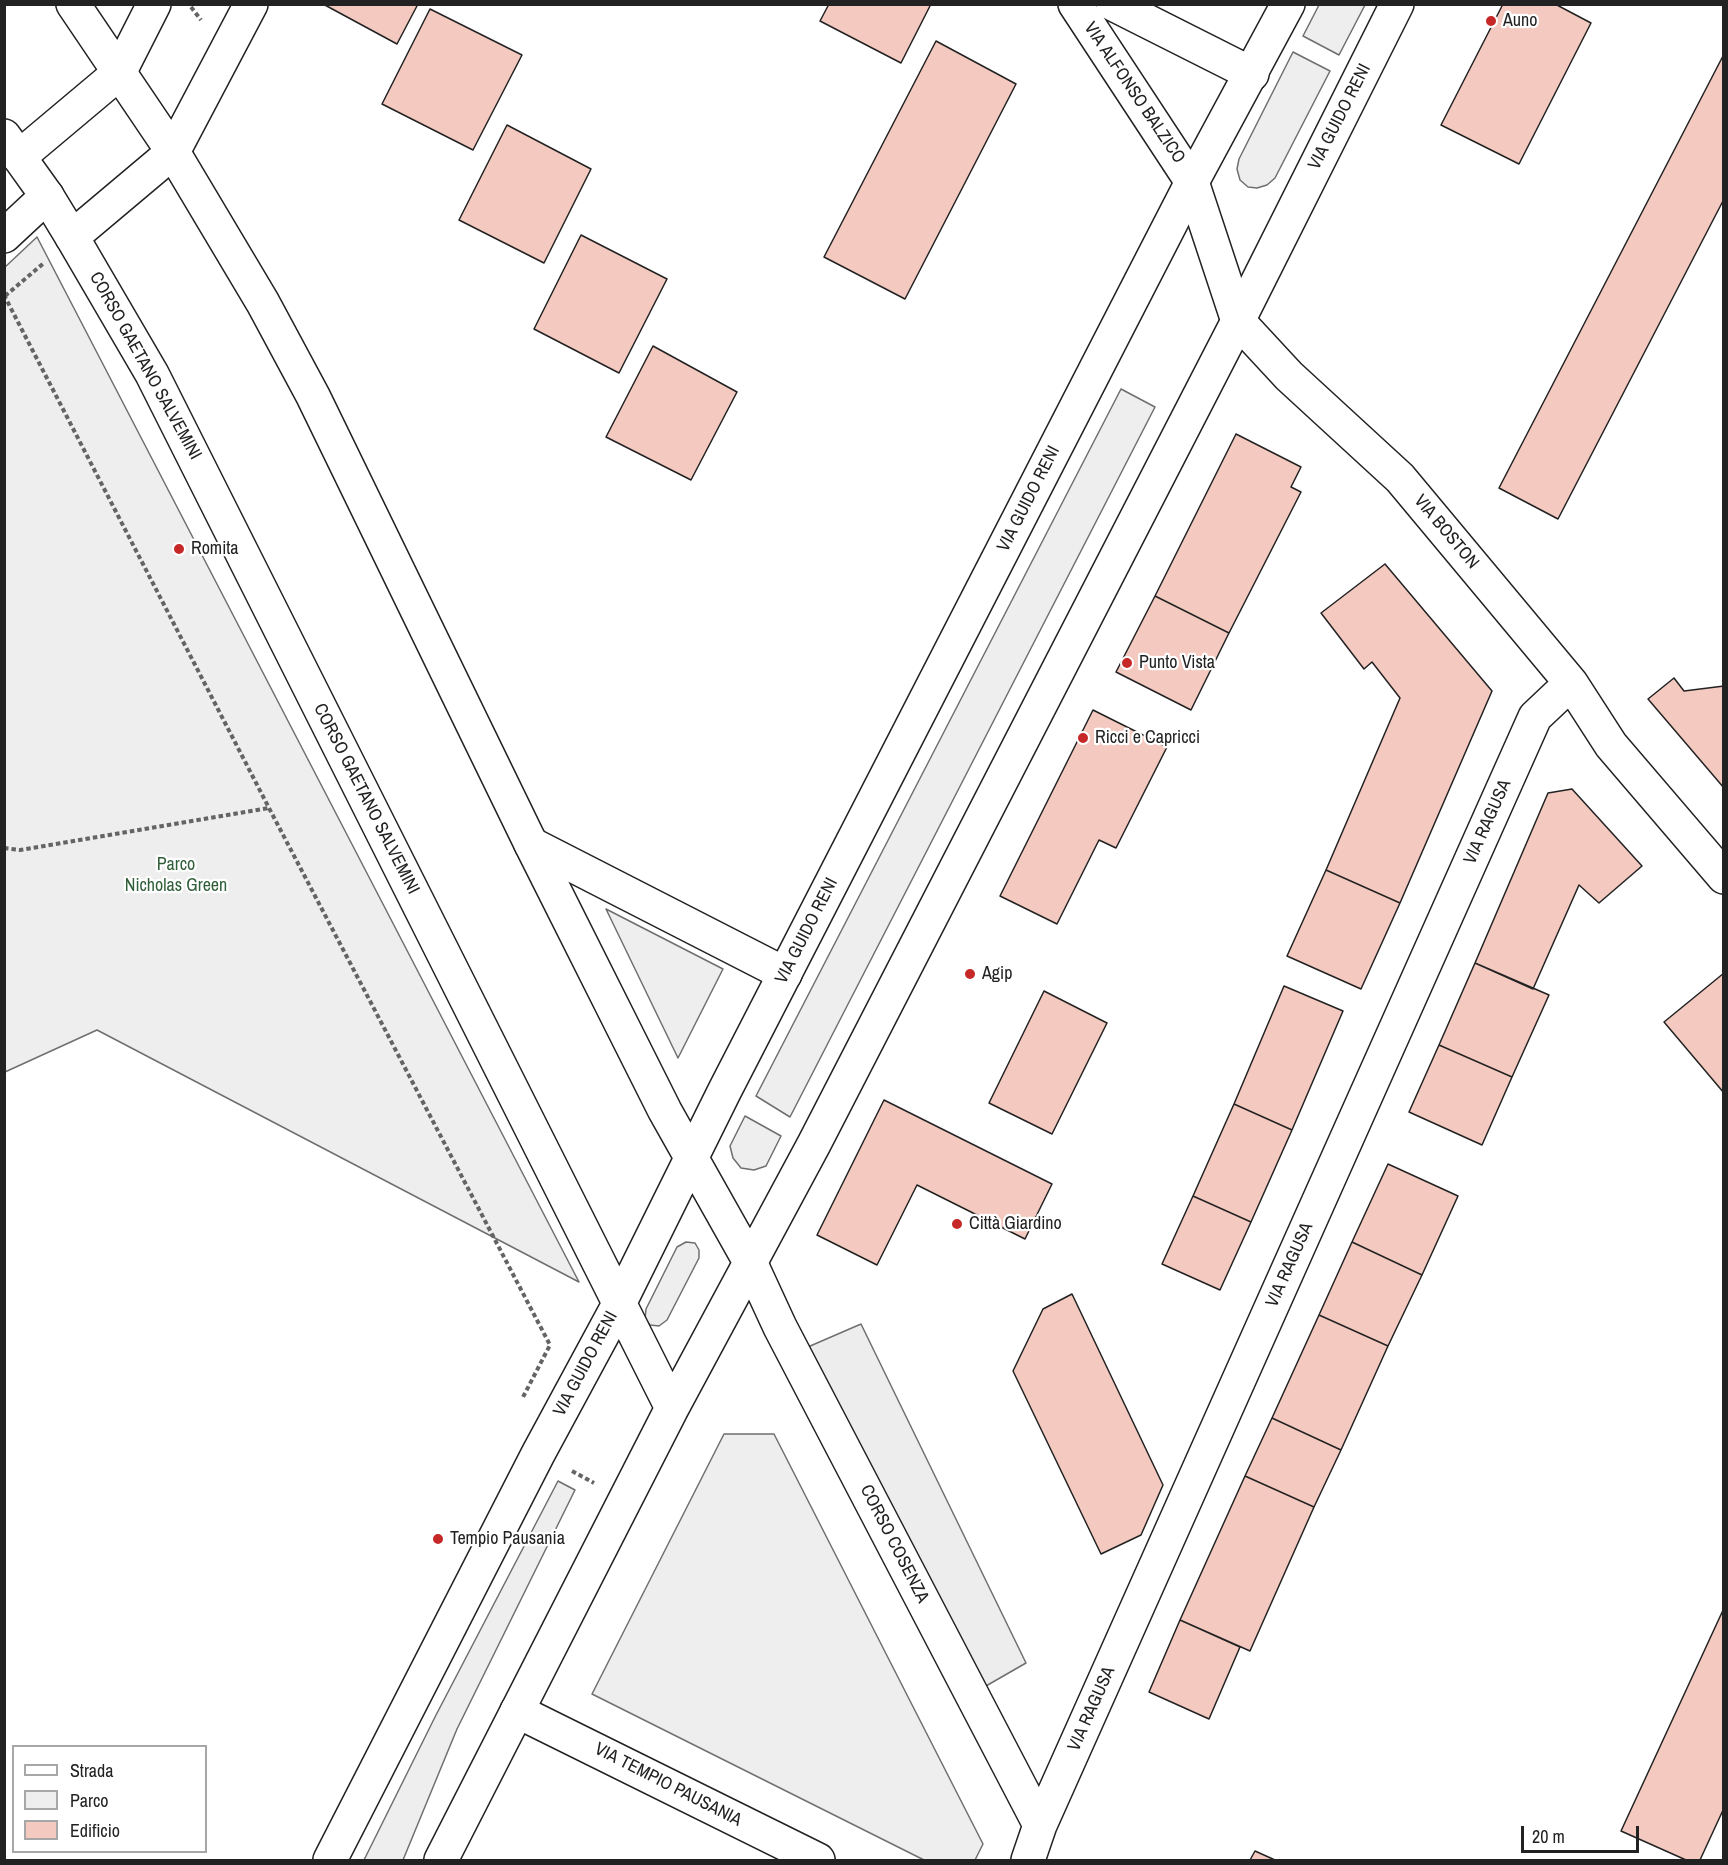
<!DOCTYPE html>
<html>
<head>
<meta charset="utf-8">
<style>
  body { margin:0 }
  #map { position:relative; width:1728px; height:1865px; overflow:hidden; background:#fff; font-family:"Archivo Narrow",sans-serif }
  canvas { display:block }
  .frame { position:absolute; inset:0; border:6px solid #222; pointer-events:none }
  .legend { position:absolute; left:12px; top:1745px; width:195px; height:108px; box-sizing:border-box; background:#fff; border:2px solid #a7a7a7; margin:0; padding:8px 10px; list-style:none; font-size:18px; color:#222 }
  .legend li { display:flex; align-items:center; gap:12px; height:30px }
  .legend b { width:30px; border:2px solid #a7a7a7 }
  .scale { position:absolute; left:1521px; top:1826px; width:118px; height:27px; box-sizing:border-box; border:3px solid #222; border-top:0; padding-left:8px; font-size:18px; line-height:21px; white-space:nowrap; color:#222; -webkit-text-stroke:4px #fff; paint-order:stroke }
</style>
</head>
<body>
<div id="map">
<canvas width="1728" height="1865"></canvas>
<div class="frame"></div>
<ul class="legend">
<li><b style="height:8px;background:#fff"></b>Strada</li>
<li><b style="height:16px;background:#eee"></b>Parco</li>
<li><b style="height:16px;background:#f3c9c0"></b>Edificio</li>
</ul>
<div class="scale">20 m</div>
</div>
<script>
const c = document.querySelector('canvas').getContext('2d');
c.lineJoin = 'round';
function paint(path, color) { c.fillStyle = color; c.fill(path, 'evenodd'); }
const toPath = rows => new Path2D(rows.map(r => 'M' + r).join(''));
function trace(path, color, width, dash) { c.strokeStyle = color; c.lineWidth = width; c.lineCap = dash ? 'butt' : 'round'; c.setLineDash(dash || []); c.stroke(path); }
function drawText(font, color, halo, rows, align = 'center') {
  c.font = font + ' "Archivo Narrow",sans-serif'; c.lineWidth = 4.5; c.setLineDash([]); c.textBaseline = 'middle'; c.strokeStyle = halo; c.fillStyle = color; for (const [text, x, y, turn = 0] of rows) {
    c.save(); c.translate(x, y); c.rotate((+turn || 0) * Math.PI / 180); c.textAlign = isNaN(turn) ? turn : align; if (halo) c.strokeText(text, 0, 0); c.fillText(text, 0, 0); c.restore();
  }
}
const green = toPath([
  [1319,5,1365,5,1339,55,1303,36,1319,5],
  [1293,52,1330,71,1275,178,1267,185,1257,188,1248,187,1240,180,1237,169,1239,159,1293,52],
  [37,237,579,1282,97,1030,5,1072,4,268,37,237],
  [1121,389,1155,407,790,1117,756,1096,1121,389],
  [606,909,723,969,678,1058,606,909],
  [745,1116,781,1136,766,1166,754,1170,741,1168,733,1158,730,1146,745,1116],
  [686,1242,695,1243,699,1250,699,1258,667,1320,659,1326,650,1325,645,1319,646,1309,677,1247,686,1242],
  [724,1434,774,1434,983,1844,975,1860,924,1860,592,1694,724,1434],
  [558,1481,575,1490,457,1729,403,1860,364,1860,435,1717,558,1481]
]);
paint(green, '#eee');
trace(green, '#6f6f6f', 1.5);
const parking = toPath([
  [861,1324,1026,1663,972,1694,794,1353,861,1324]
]);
paint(parking, '#ededed');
trace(parking, '#6f6f6f', 1.5);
const building = toPath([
  [323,4,418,4,397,44,323,4],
  [829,4,931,4,901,63,820,21,829,4],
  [1503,4,1555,4,1591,23,1519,164,1441,125,1503,4],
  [430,9,522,55,473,150,382,104,430,9],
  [936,41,1016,84,905,299,824,257,936,41],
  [1724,54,1724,199,1558,519,1499,488,1724,54],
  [507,125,591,169,544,263,459,220,507,125],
  [581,235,667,279,619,373,534,329,581,235],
  [653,346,737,392,691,480,606,437,653,346],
  [1236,434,1301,467,1291,487,1301,492,1229,633,1155,596,1236,434],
  [1385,564,1492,691,1400,903,1326,870,1400,698,1372,662,1364,669,1321,613,1385,564],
  [1155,596,1229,633,1191,710,1116,672,1155,596],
  [1674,678,1684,691,1724,686,1724,788,1648,699,1674,678],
  [1093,710,1167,747,1116,848,1099,840,1057,924,1000,896,1093,710],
  [1572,789,1642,866,1599,903,1579,885,1533,989,1475,963,1548,793,1572,789],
  [1326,870,1400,903,1361,989,1287,956,1326,870],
  [1475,963,1549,995,1512,1077,1439,1045,1475,963],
  [1724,973,1724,1093,1664,1022,1724,973],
  [1284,986,1343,1011,1292,1130,1234,1104,1284,986],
  [1044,991,1107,1023,1052,1134,989,1103,1044,991],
  [1439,1045,1512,1077,1482,1145,1409,1112,1439,1045],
  [884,1100,1052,1184,1025,1239,917,1185,877,1265,817,1235,884,1100],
  [1234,1104,1292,1130,1251,1222,1193,1196,1234,1104],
  [1388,1164,1458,1196,1422,1275,1352,1242,1388,1164],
  [1193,1196,1251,1222,1220,1290,1162,1264,1193,1196],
  [1352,1242,1422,1275,1388,1346,1319,1315,1352,1242],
  [1072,1294,1163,1485,1141,1535,1101,1554,1013,1371,1043,1309,1072,1294],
  [1319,1315,1388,1346,1341,1450,1272,1418,1319,1315],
  [1272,1418,1341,1450,1314,1507,1245,1476,1272,1418],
  [1245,1476,1314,1507,1250,1651,1180,1620,1245,1476],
  [1724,1608,1724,1808,1700,1860,1686,1860,1621,1831,1724,1608],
  [1180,1620,1240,1647,1209,1719,1149,1692,1180,1620],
  [1255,1851,1275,1860,1250,1860,1255,1851]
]);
paint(building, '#f3c9c0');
trace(building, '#222', 1.5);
const street = toPath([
  [1075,4,1192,182,1238,321,1289,376,1400,478,1571,683,1611,745,1724,877],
  [1113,4,1252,74],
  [19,157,119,73,154,4],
  [4,236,47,196],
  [72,237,173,152,251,4],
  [531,844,785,974],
  [750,1262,780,1327,1040,1825],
  [517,1711,818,1860],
  [1028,1860,1040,1825,1535,717,1571,683]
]);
const secondary = toPath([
  [73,4,173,152,263,303,313,396,531,844,665,1111,750,1262],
  [4,136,47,196,72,237,152,374,672,1408],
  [330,1860,538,1454,619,1304,725,1090,1192,182,1288,4],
  [441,1860,672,1408,814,1144,1238,321,1397,4]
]);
trace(street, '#222', 36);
trace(secondary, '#222', 36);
trace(toPath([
  [191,7,201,20],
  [4,295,269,808,550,1345,522,1399],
  [5,296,45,262],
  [4,848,20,850,269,808],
  [572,1471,594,1483]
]), '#646464', 4, [4.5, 3]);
trace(street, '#fff', 33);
trace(secondary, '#fff', 33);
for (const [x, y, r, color] of [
  [1491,21,6,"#c62828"],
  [179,549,6,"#c62828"],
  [1127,663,6,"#c62828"],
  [1083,738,6,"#c62828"],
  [970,974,6,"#c62828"],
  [957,1224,6,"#c62828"],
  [438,1539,6,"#c62828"]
]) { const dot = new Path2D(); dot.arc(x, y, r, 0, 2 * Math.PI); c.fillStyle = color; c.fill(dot); trace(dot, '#fff', 2); }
drawText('18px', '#222', '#fff', [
  ["Auno",1503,21],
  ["Romita",191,549],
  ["Punto Vista",1139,663],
  ["Ricci e Capricci",1095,738],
  ["Agip",982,974],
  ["Città Giardino",969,1224],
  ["Tempio Pausania",450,1539]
], 'left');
drawText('18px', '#222', '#fff', [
  ["VIA ALFONSO BALZICO",1134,93,56],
  ["VIA GUIDO RENI",1340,117,-63],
  ["CORSO GAETANO SALVEMINI",145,366,61],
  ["VIA GUIDO RENI",1029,499,-63],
  ["VIA BOSTON",1446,532,50],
  ["CORSO GAETANO SALVEMINI",366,799,63],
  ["VIA RAGUSA",1488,822,-66],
  ["VIA GUIDO RENI",807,931,-63],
  ["VIA RAGUSA",1290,1265,-66],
  ["VIA GUIDO RENI",586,1364,-62],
  ["CORSO COSENZA",894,1544,63],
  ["VIA RAGUSA",1092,1709,-66],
  ["VIA TEMPIO PAUSANIA",668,1785,27]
]);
drawText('18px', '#2f5e38', '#fff', [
  ["Parco",176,865],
  ["Nicholas Green",176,886]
]);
</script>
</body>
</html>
